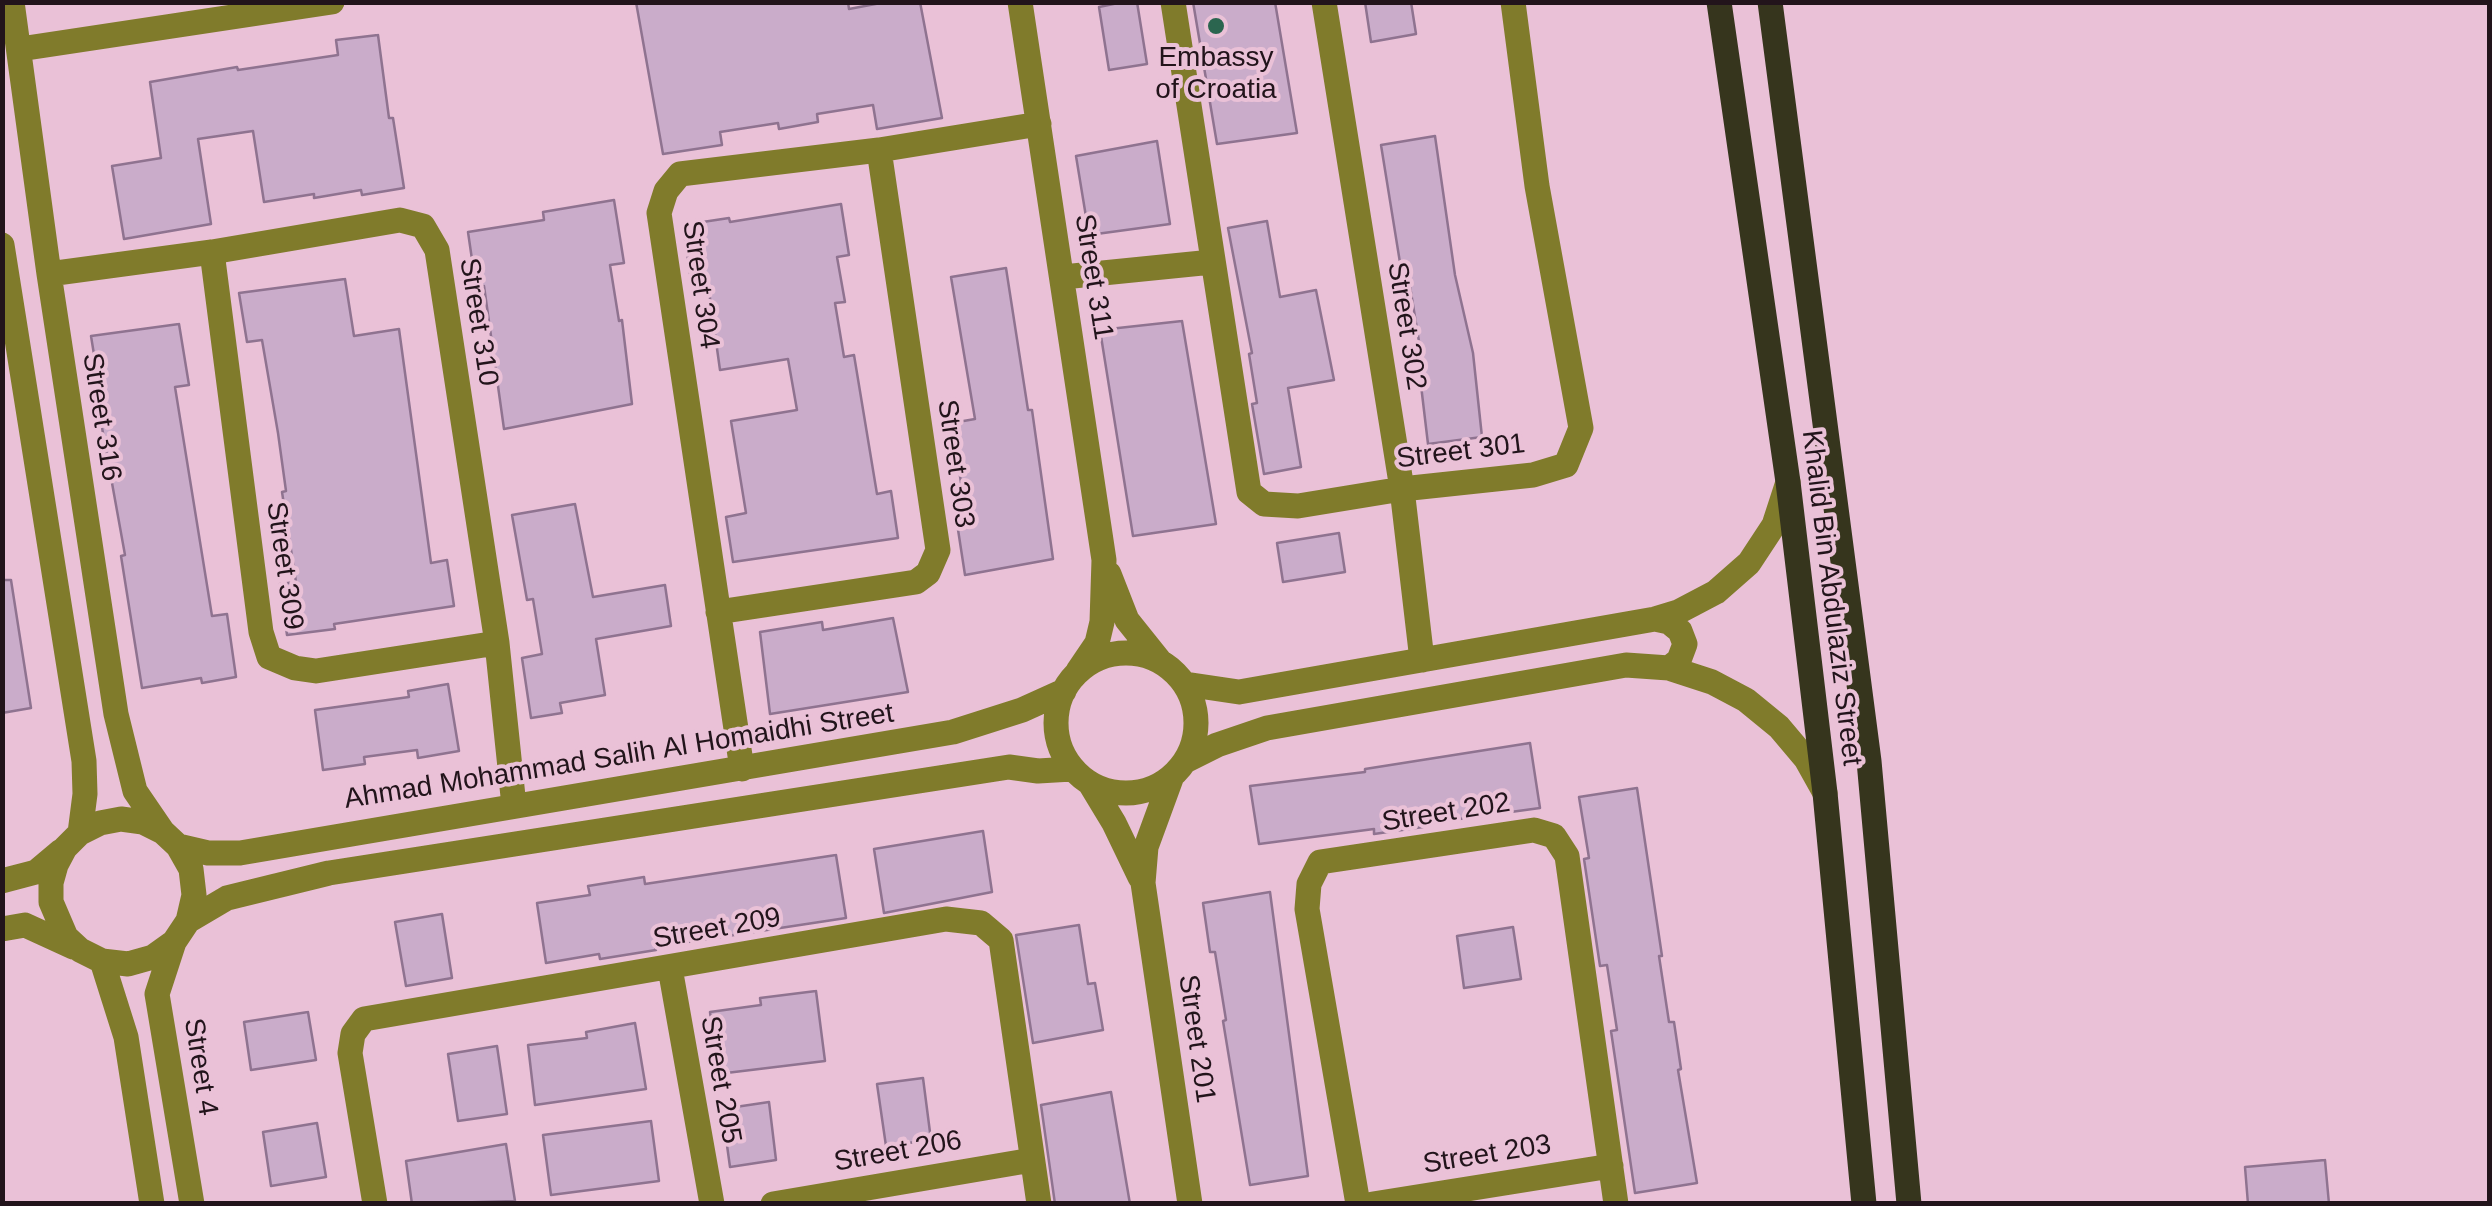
<!DOCTYPE html>
<html>
<head>
<meta charset="utf-8">
<style>
  body { margin:0 }
  #map { position:relative; width:2492px; height:1206px; overflow:hidden; background:#eac1d7; font-family:Arial,sans-serif }
  canvas { display:block }
  .frame { position:absolute; inset:0; border:5px solid #22141b; pointer-events:none }
</style>
</head>
<body>
<div id="map">
<canvas width="2492" height="1206"></canvas>
<div class="frame"></div>
</div>
<script>
const c = document.querySelector('canvas').getContext('2d');
c.lineJoin = 'round';
function paint(path, color) { c.fillStyle = color; c.fill(path, 'evenodd'); }
const toPath = rows => new Path2D(rows.map(r => 'M' + r).join(''));
function trace(path, color, width, dash) { c.strokeStyle = color; c.lineWidth = width; c.lineCap = dash ? 'butt' : 'round'; c.setLineDash(dash || []); c.stroke(path); }
function drawText(font, color, halo, rows, align = 'center') {
  c.font = font + ' Arial,sans-serif'; c.lineWidth = 8; c.setLineDash([]); c.textBaseline = 'middle'; c.strokeStyle = halo; c.fillStyle = color; for (const [text, x, y, turn = 0] of rows) {
    c.save(); c.translate(x, y); c.rotate((+turn || 0) * Math.PI / 180); c.textAlign = isNaN(turn) ? turn : align; if (halo) c.strokeText(text, 0, 0); c.fillText(text, 0, 0); c.restore();
  }
}
const building = toPath([
  [636,2,848,2,849,9,886,2,920,2,942,118,877,129,873,105,817,114,818,122,779,129,778,123,720,132,722,145,663,154,636,2],
  [1123,2,1137,2,1147,64,1109,70,1099,7,1123,2],
  [1193,2,1275,2,1297,133,1217,144,1193,2],
  [1365,2,1411,2,1416,34,1371,42,1365,2],
  [378,35,389,118,393,118,404,188,362,195,361,190,314,198,314,194,264,202,253,131,198,139,211,224,124,239,112,166,161,158,150,82,237,67,238,70,338,55,336,40,378,35],
  [1435,136,1455,275,1473,353,1482,437,1428,444,1418,360,1422,360,1408,274,1402,275,1381,145,1435,136],
  [1157,141,1170,224,1089,235,1076,156,1157,141],
  [614,200,624,263,610,265,619,321,622,320,632,404,504,429,484,286,476,287,468,232,544,220,543,212,614,200],
  [841,204,849,255,837,257,845,302,835,303,844,357,854,355,877,494,891,491,898,538,733,562,726,517,746,513,731,421,797,410,788,359,720,370,707,277,691,280,683,225,729,218,730,222,841,204],
  [1267,221,1280,297,1316,290,1334,380,1288,388,1301,467,1264,474,1252,404,1257,403,1249,354,1252,353,1228,228,1267,221],
  [1006,268,1028,410,1032,410,1053,559,965,575,953,497,963,496,952,423,975,419,951,277,1006,268],
  [345,279,354,336,399,329,431,563,447,560,454,606,334,624,335,629,287,635,280,584,296,582,282,492,286,491,278,433,262,340,247,342,239,293,345,279],
  [1182,321,1216,524,1133,536,1100,330,1182,321],
  [179,324,189,385,175,387,212,616,227,614,236,677,202,683,201,678,142,688,121,556,125,555,99,411,103,410,91,336,179,324],
  [575,504,593,597,665,585,671,626,596,639,605,695,560,703,562,713,531,718,522,658,542,654,533,599,527,600,512,515,575,504],
  [1339,533,1345,572,1283,582,1277,543,1339,533],
  [2,580,11,580,31,708,2,713,2,580],
  [893,618,908,692,770,714,760,632,822,622,823,630,893,618],
  [448,684,459,751,418,758,417,750,364,757,365,764,323,770,315,710,409,697,408,691,448,684],
  [1530,743,1540,808,1423,824,1423,827,1374,834,1374,829,1259,844,1250,786,1365,772,1365,769,1530,743],
  [1637,788,1662,956,1659,956,1669,1022,1674,1022,1681,1069,1678,1070,1697,1183,1635,1193,1611,1031,1617,1030,1607,965,1600,966,1584,859,1589,858,1579,797,1637,788],
  [983,831,992,892,884,913,874,849,983,831],
  [836,855,846,918,655,947,656,950,600,959,599,954,546,963,537,903,590,895,588,886,644,877,645,884,836,855],
  [1270,892,1308,1176,1250,1185,1223,1021,1226,1020,1215,952,1210,952,1203,903,1270,892],
  [442,914,452,978,406,986,395,922,442,914],
  [1079,925,1088,984,1095,983,1103,1030,1033,1043,1016,935,1079,925],
  [1513,927,1521,979,1464,988,1457,936,1513,927],
  [816,991,825,1061,718,1074,710,1012,761,1005,760,998,816,991],
  [308,1012,316,1060,251,1070,244,1022,308,1012],
  [635,1023,646,1089,535,1105,528,1045,587,1038,586,1032,635,1023],
  [497,1046,507,1114,458,1121,448,1054,497,1046],
  [923,1078,931,1140,886,1146,877,1084,923,1078],
  [1111,1092,1130,1204,1055,1204,1041,1105,1111,1092],
  [769,1102,776,1160,730,1167,722,1109,769,1102],
  [651,1121,659,1181,551,1195,543,1135,651,1121],
  [317,1123,326,1177,271,1186,263,1132,317,1123],
  [506,1144,515,1201,412,1204,406,1161,506,1144],
  [2325,1160,2329,1204,2248,1204,2245,1167,2325,1160]
]);
paint(building, '#caacca');
trace(building, '#8f7390', 2.5);
trace(toPath([
  [12,2,49,274,116,714,135,791,163,832],
  [1020,2,1104,560,1102,622,1097,643,1078,671],
  [1173,2,1249,492,1264,504,1298,506,1402,489,1533,475,1566,465,1581,428,1537,186,1513,2],
  [1324,2,1402,489,1422,660],
  [20,49,332,2],
  [2,245,84,761,85,794,80,833],
  [212,252,261,632,269,657,295,668,316,671,497,643],
  [49,274,212,252,400,220,423,226,437,250,497,643,514,806],
  [1063,277,1212,262],
  [1109,574,1127,620,1159,660],
  [718,612,916,582,928,573,938,550,879,150],
  [1655,619,1669,622,1680,631,1685,644,1679,660,1669,668],
  '1056 723a70 70 0 1 1 140 0a70 70 0 1 1-140 0Z',
  [1185,684,1239,692,1655,619,1678,612,1716,592,1749,563,1774,525,1788,482],
  [1185,761,1217,745,1267,728,1626,665,1669,668,1712,682,1746,700,1779,727,1806,759,1825,793],
  [742,769,659,213,666,191,680,174,879,150,1039,124],
  [1172,776,1146,847,1143,883,1190,1204],
  [1091,785,1114,823,1140,877],
  [178,846,191,869,194,895,188,921,174,942,153,957,128,964,102,961,80,950,66,937,51,902,51,883,56,865,65,848,80,833,100,823,121,819,143,822,163,832,178,846,208,853,240,853,953,732,1022,710,1064,691],
  [2,881,36,872,61,851],
  [188,921,227,898,329,873,1009,767,1038,771,1072,769],
  [2,929,25,925,73,947],
  [174,942,157,994,192,1204],
  [102,961,126,1037,152,1204],
  [670,968,712,1204],
  [375,1204,350,1053,353,1034,364,1019,946,919,981,923,1001,940,1039,1204],
  [773,1204,1032,1160],
  [1358,1204,1307,909,1309,884,1320,862,1534,830,1554,836,1567,856,1616,1204],
  [1373,1204,1611,1166]
]), '#807b2b', 25);
trace(toPath([
  [1719,2,1788,482,1825,793,1864,1204],
  [1770,2,1869,761,1909,1204]
]), '#36351d', 25);
for (const [x, y, r, color] of [
  [1216,26,10,"#2b654f"]
]) { const dot = new Path2D(); dot.arc(x, y, r, 0, 2 * Math.PI); c.fillStyle = color; c.fill(dot); trace(dot, '#eac1d7', 4); }
drawText('28px', '#22141b', '#eac1d7', [
  ["Embassy",1216,58],
  ["of Croatia",1216,90]
]);
drawText('28px', '#22141b', '#eac1d7', [
  ["Street 311",1093,277,81],
  ["Street 304",700,285,82],
  ["Street 310",478,322,81],
  ["Street 302",1406,326,81],
  ["Street 316",101,417,81],
  ["Street 301",1461,452,-7],
  ["Street 303",955,464,82],
  ["Street 309",284,566,82],
  ["Khalid Bin Abdulaziz Street",1831,598,83],
  ["Ahmad Mohammad Salih Al Homaidhi Street",619,757,-9],
  ["Street 202",1446,813,-9],
  ["Street 209",717,929,-10],
  ["Street 201",1196,1039,82],
  ["Street 4",200,1067,81],
  ["Street 205",720,1080,80],
  ["Street 206",898,1152,-10],
  ["Street 203",1487,1155,-9]
]);
</script>
</body>
</html>
